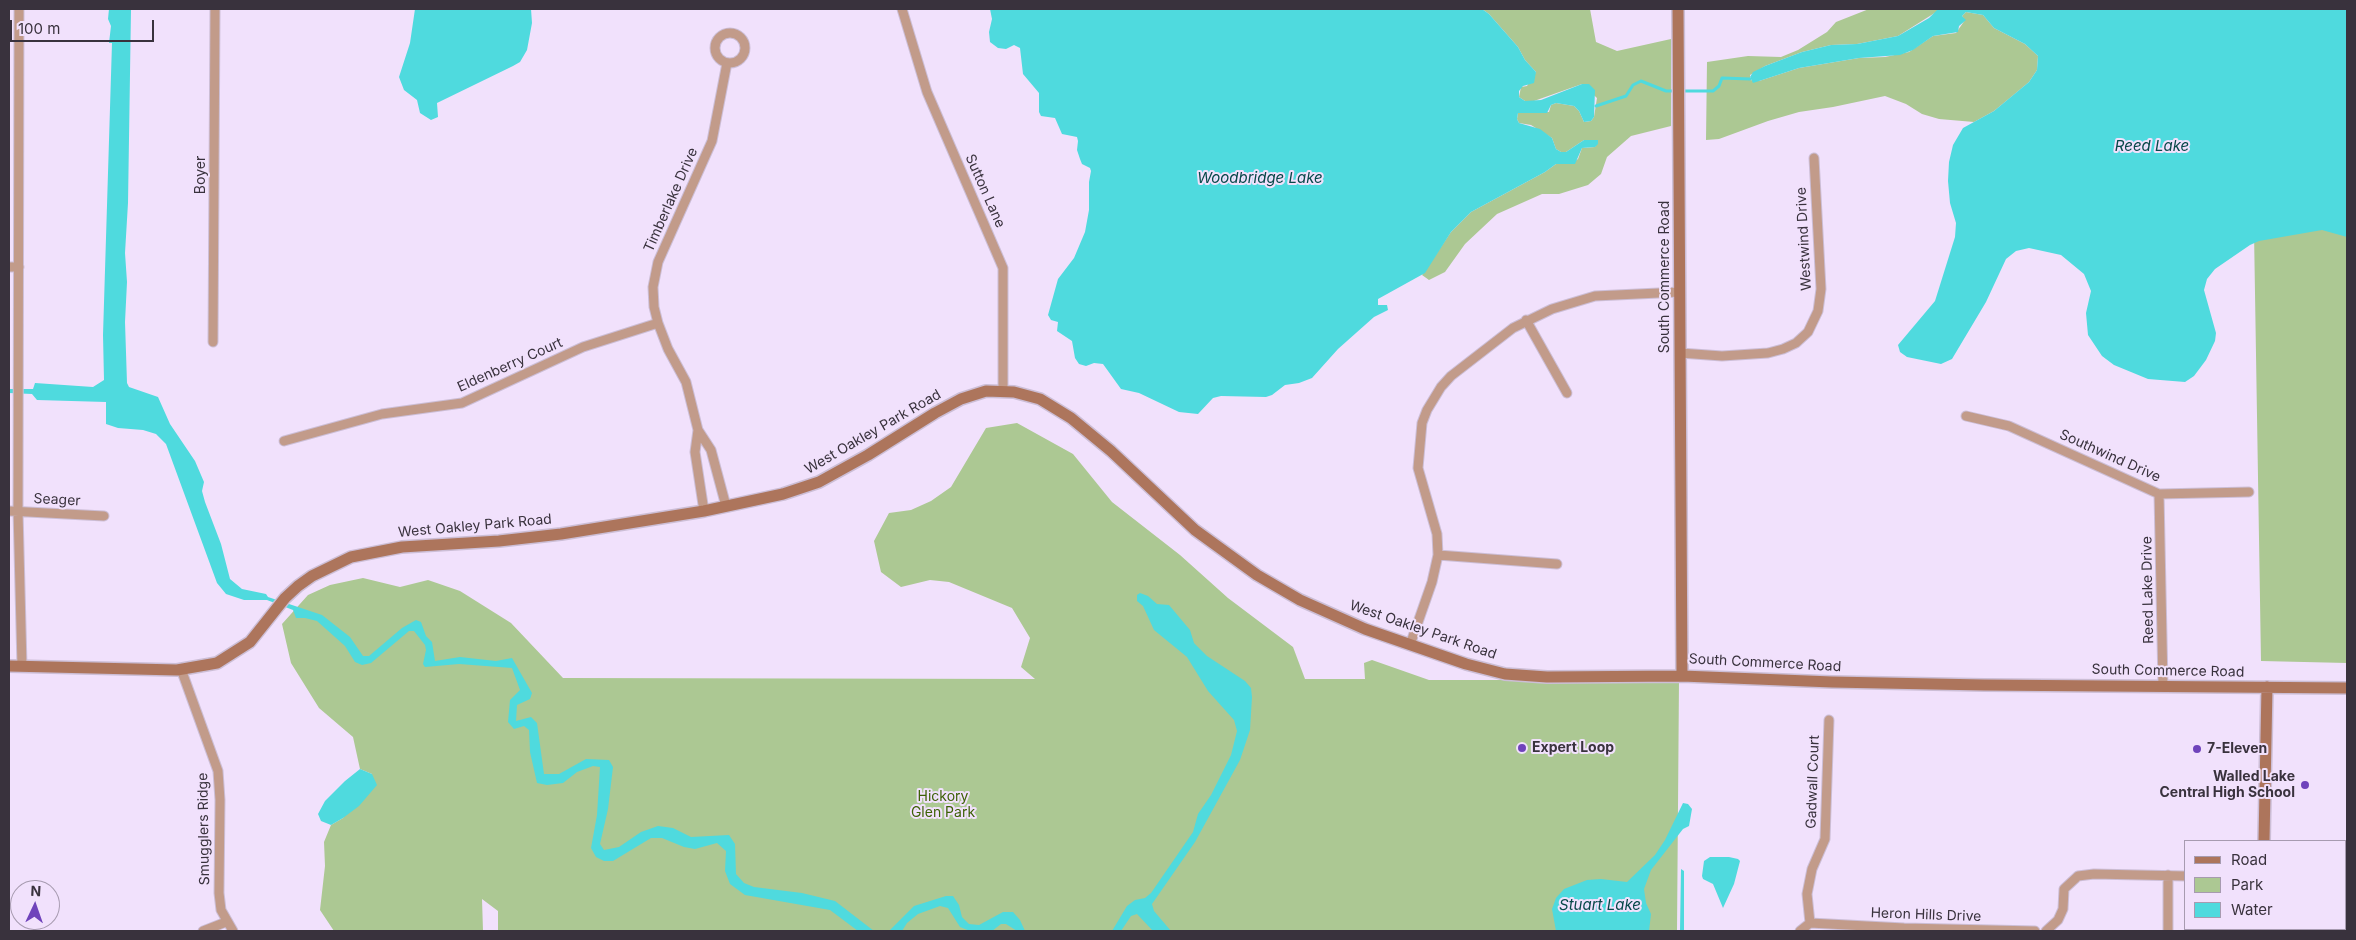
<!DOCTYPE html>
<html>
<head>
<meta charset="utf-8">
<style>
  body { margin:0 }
  #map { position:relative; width:2356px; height:940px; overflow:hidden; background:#f1e1fc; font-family:Inter,sans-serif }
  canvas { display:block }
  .frame { position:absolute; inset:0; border:10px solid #39323d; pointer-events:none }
  .legend { position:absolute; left:2184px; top:840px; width:162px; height:90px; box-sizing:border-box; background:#f1e1fc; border:1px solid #a79bb0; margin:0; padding:6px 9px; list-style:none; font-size:15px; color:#39323d }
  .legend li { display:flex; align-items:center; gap:10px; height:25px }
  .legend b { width:25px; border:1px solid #a79bb0 }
  .north { position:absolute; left:10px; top:880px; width:50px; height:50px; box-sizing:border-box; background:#f1e1fc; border:1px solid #a79bb0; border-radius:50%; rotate:3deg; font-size:14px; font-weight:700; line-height:20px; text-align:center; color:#39323d }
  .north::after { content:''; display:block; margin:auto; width:18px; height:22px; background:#6f43bb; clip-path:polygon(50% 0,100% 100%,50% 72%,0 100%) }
  .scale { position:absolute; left:10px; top:20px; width:144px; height:22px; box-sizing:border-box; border:2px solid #39323d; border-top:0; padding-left:6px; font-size:15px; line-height:18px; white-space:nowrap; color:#39323d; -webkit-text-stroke:4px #f1e1fc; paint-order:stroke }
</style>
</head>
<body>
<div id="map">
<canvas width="2356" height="940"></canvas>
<div class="frame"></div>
<ul class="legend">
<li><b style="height:6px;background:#ad755c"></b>Road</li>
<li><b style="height:14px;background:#acc893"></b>Park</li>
<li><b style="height:14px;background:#4fdade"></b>Water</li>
</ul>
<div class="north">N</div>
<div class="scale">100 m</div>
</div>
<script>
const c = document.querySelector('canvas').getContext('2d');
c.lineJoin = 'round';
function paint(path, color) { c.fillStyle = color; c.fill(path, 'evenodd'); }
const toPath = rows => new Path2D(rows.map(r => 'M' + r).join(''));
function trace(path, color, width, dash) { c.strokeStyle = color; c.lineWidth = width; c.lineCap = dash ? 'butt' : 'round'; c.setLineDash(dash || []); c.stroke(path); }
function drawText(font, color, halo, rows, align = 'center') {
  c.font = font + ' Inter,sans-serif'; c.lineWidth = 4; c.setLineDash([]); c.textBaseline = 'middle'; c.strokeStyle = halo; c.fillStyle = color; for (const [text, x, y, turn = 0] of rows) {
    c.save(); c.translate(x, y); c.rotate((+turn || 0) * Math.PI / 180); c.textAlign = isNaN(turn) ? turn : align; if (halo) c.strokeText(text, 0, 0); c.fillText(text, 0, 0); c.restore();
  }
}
paint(toPath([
  [1482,9,1590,9,1596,42,1617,51,1671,39,1671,126,1631,136,1607,157,1601,174,1588,185,1559,194,1542,194,1497,214,1465,244,1445,272,1429,280,1422,275,1451,232,1471,212,1545,172,1556,164,1571,164,1578,159,1582,148,1595,147,1597,140,1584,140,1566,152,1561,152,1556,149,1552,138,1531,125,1519,123,1517,119,1518,113,1549,112,1551,105,1556,103,1574,106,1579,111,1584,122,1591,121,1594,117,1597,98,1582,84,1534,101,1525,101,1519,97,1521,87,1527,86,1536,72,1525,60,1518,47,1489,14],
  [1869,9,1941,9,1898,36,1857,44,1831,45,1802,52,1765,66,1750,75,1750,80,1759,81,1799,68,1859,58,1885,57,1909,52,1933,36,1956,33,1965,20,1962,16,1966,12,1983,15,1994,28,2025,44,2038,56,2037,70,2029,82,2011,97,1994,111,1974,122,1939,119,1922,114,1906,104,1885,96,1833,107,1799,112,1768,121,1719,139,1706,140,1707,62,1748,56,1781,57,1798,50,1827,32,1836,22],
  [2347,9,2347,663,2261,661,2252,109],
  [1017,423,1073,454,1112,502,1180,555,1228,598,1293,647,1305,679,1365,679,1364,663,1372,660,1429,680,1679,680,1677,931,498,931,498,911,482,899,483,931,334,931,320,910,325,866,324,842,331,825,343,818,372,774,360,769,353,737,319,708,291,663,282,624,308,595,330,585,363,578,400,587,428,580,460,591,511,623,563,678,1035,679,1021,667,1030,638,1012,608,949,582,930,580,901,587,881,572,874,541,889,513,911,510,931,501,951,487,986,428]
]), '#acc893');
paint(toPath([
  [109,9,131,9,128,203,125,253,127,282,125,322,127,383,129,387,158,397,170,424,195,461,204,482,202,491,205,502,221,544,230,579,242,589,266,594,268,597,322,615,350,637,363,656,369,656,402,628,416,620,421,622,426,636,432,642,435,661,460,657,496,661,512,658,532,693,530,699,517,705,516,721,531,717,537,723,544,774,559,774,586,759,609,760,613,767,608,809,600,844,604,850,619,847,641,832,658,826,673,828,691,837,729,835,735,844,736,874,744,883,754,887,802,893,835,901,874,931,858,931,830,910,745,895,730,884,725,871,726,851,717,843,695,849,684,847,662,838,651,838,613,861,604,861,596,857,591,848,597,815,600,767,593,766,577,772,563,783,547,785,537,783,530,752,529,730,524,726,514,729,508,722,510,700,520,690,512,668,459,664,425,667,423,664,426,650,425,645,414,631,409,631,371,663,362,665,355,662,345,646,317,621,305,618,296,618,293,610,267,600,244,600,226,594,217,583,166,444,156,434,143,430,118,428,106,424,106,402,37,400,32,394,9,393,9,389,33,389,35,383,93,387,104,380,103,335,112,43,109,43,111,26,108,19],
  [415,9,531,9,532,23,527,50,520,62,513,66,437,103,438,117,431,120,420,113,417,100,404,90,399,77,410,43],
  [990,9,1482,9,1489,14,1518,47,1525,60,1536,72,1534,83,1523,86,1519,91,1519,97,1525,101,1541,100,1582,84,1589,84,1595,90,1594,117,1591,121,1584,122,1579,111,1574,106,1556,103,1551,105,1547,113,1518,113,1517,119,1519,123,1540,129,1552,138,1556,149,1561,152,1566,152,1584,140,1598,140,1598,144,1595,147,1582,148,1575,164,1556,164,1545,172,1471,212,1451,232,1425,273,1378,299,1378,305,1387,305,1388,310,1374,317,1338,349,1312,378,1299,383,1285,385,1272,395,1266,397,1221,396,1213,398,1198,414,1179,412,1139,393,1121,389,1103,364,1094,363,1086,366,1079,364,1075,358,1072,341,1057,331,1058,322,1051,320,1048,315,1058,279,1074,258,1085,232,1089,210,1089,182,1091,171,1090,168,1082,164,1080,159,1077,150,1078,141,1077,137,1062,134,1055,118,1041,116,1039,112,1039,93,1023,74,1020,48,1014,45,1006,49,998,48,990,42,989,32,992,19],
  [1938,9,2347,9,2347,237,2322,230,2259,241,2250,245,2215,269,2207,279,2204,290,2216,333,2215,341,2206,360,2194,376,2185,382,2148,379,2114,365,2102,356,2088,335,2086,313,2091,291,2084,274,2061,255,2029,248,2016,251,2006,259,1986,302,1952,359,1941,364,1907,357,1900,352,1898,345,1935,301,1955,237,1956,223,1950,203,1948,181,1949,162,1953,145,1963,128,1994,111,2029,82,2037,70,2038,56,2025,44,1994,28,1983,15,1966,12,1962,16,1966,20,1959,26,1958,32,1933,36,1913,50,1900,55,1859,58,1799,68,1753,83,1750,77,1753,72,1765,66,1802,52,1831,45,1857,44,1898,36,1929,18],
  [1140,593,1148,596,1157,604,1169,605,1190,630,1194,643,1207,656,1245,681,1251,688,1252,697,1250,730,1240,760,1195,842,1152,904,1154,911,1171,931,1153,931,1137,914,1131,916,1121,931,1112,931,1127,906,1135,900,1145,898,1151,893,1193,832,1198,814,1211,795,1231,755,1237,731,1234,720,1208,691,1187,657,1154,630,1143,606,1137,601,1137,595],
  [360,769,372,774,377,785,359,806,343,818,331,825,321,821,318,814,325,801,345,781],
  [1683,803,1688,804,1692,809,1689,826,1683,829,1651,870,1644,889,1646,903,1651,914,1649,931,1556,931,1552,909,1556,898,1564,889,1587,880,1601,879,1627,882,1655,855,1665,840],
  [1710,857,1729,857,1738,859,1740,861,1734,884,1723,908,1713,884,1703,879,1702,876,1704,861],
  [1681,869,1684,871,1684,931,1680,931],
  [946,896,953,896,959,905,962,917,969,924,979,925,1003,912,1013,912,1020,920,1025,931,1017,931,1006,924,1001,924,992,931,970,931,960,927,948,908,940,906,918,914,907,923,902,931,889,931,914,906]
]), '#4fdade');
trace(toPath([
  [1596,106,1626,96,1633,85,1641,81,1666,91,1713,91,1719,86,1722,78,1750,79]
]), '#4fdade', 3);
const street = toPath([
  [19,9,18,511,22,666],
  [902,9,927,92,1003,268,1003,391],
  '715 48a15 15 0 1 1 30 0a15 15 0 1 1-30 0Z',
  [9,267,19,267],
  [1526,320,1567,393],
  [213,342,215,9],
  [1680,353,1722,356,1768,353,1783,349,1796,343,1808,332,1818,311,1821,289,1814,158],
  [1966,416,2009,426,2159,494,2249,492],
  [698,430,695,452,704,511],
  [284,441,382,414,462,403,583,347,658,323],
  [2159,494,2163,686],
  [726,506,711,450,698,430,686,382,668,349,658,323,654,307,653,287,658,262,712,141,727,63],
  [9,511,104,516],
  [1438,555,1557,564],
  [1410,645,1432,582,1438,555,1437,534,1418,468,1422,423,1427,410,1441,387,1451,376,1513,328,1552,309,1595,296,1680,292],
  [181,669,218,771,220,800,219,893,221,910,233,931],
  [1829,720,1825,839,1812,869,1807,894,1810,923,1904,928,2035,931],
  [203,931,226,922],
  [1800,931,1810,923],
  [2046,931,2058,920,2063,909,2064,889,2078,876,2094,874,2185,876],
  [2168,931,2168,875]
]);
const secondary = toPath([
  [1678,9,1682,676],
  [9,666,177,670,217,663,250,642,285,598,298,586,312,576,351,557,402,547,499,541,561,534,704,511,783,494,819,482,868,455,935,413,961,399,986,391,1014,392,1040,399,1071,418,1111,451,1195,530,1257,575,1300,600,1365,629,1466,664,1505,674,1547,677,1682,676,1832,682,1984,685,2347,688],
  [2264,841,2267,687],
  [2262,929,2262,931]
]);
trace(street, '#ccbed6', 11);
trace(secondary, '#ccbed6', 14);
trace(street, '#c29b8a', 9);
trace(secondary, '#ad755c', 11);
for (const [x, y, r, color] of [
  [1522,748,5,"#6f43bb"],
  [2197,749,5,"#6f43bb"],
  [2305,785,5,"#6f43bb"]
]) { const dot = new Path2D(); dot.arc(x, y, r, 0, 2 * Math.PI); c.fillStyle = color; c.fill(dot); trace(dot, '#f1e1fc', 2); }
drawText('14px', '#39323d', '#f1e1fc', [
  ["Boyer",201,175,-90],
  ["Sutton Lane",985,191,66],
  ["Timberlake Drive",671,200,-66],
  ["Westwind Drive",1804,239,-93],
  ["South Commerce Road",1665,277,-90],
  ["Eldenberry Court",510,365,-24],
  ["West Oakley Park Road",873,432,-30],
  ["Southwind Drive",2110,456,24],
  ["Seager",57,500,3],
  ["West Oakley Park Road",475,526,-5],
  ["Reed Lake Drive",2148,590,-91],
  ["West Oakley Park Road",1423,630,19],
  ["South Commerce Road",1765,663,3],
  ["South Commerce Road",2168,671,1],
  ["Gadwall Court",1813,782,-88],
  ["Smugglers Ridge",204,829,-91],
  ["Heron Hills Drive",1926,915,2]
]);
drawText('bold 14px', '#39323d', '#f1e1fc', [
  ["Expert Loop",1532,748],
  ["7-Eleven",2207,749],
  ["Walled Lake",2295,777,"right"],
  ["Central High School",2295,793,"right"]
], 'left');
drawText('14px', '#3d6106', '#f1e1fc', [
  ["Hickory",943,797],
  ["Glen Park",943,813]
]);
drawText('italic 15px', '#074849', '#f1e1fc', [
  ["Reed Lake",2152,146],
  ["Woodbridge Lake",1260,178],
  ["Stuart Lake",1600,905]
]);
</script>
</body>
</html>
